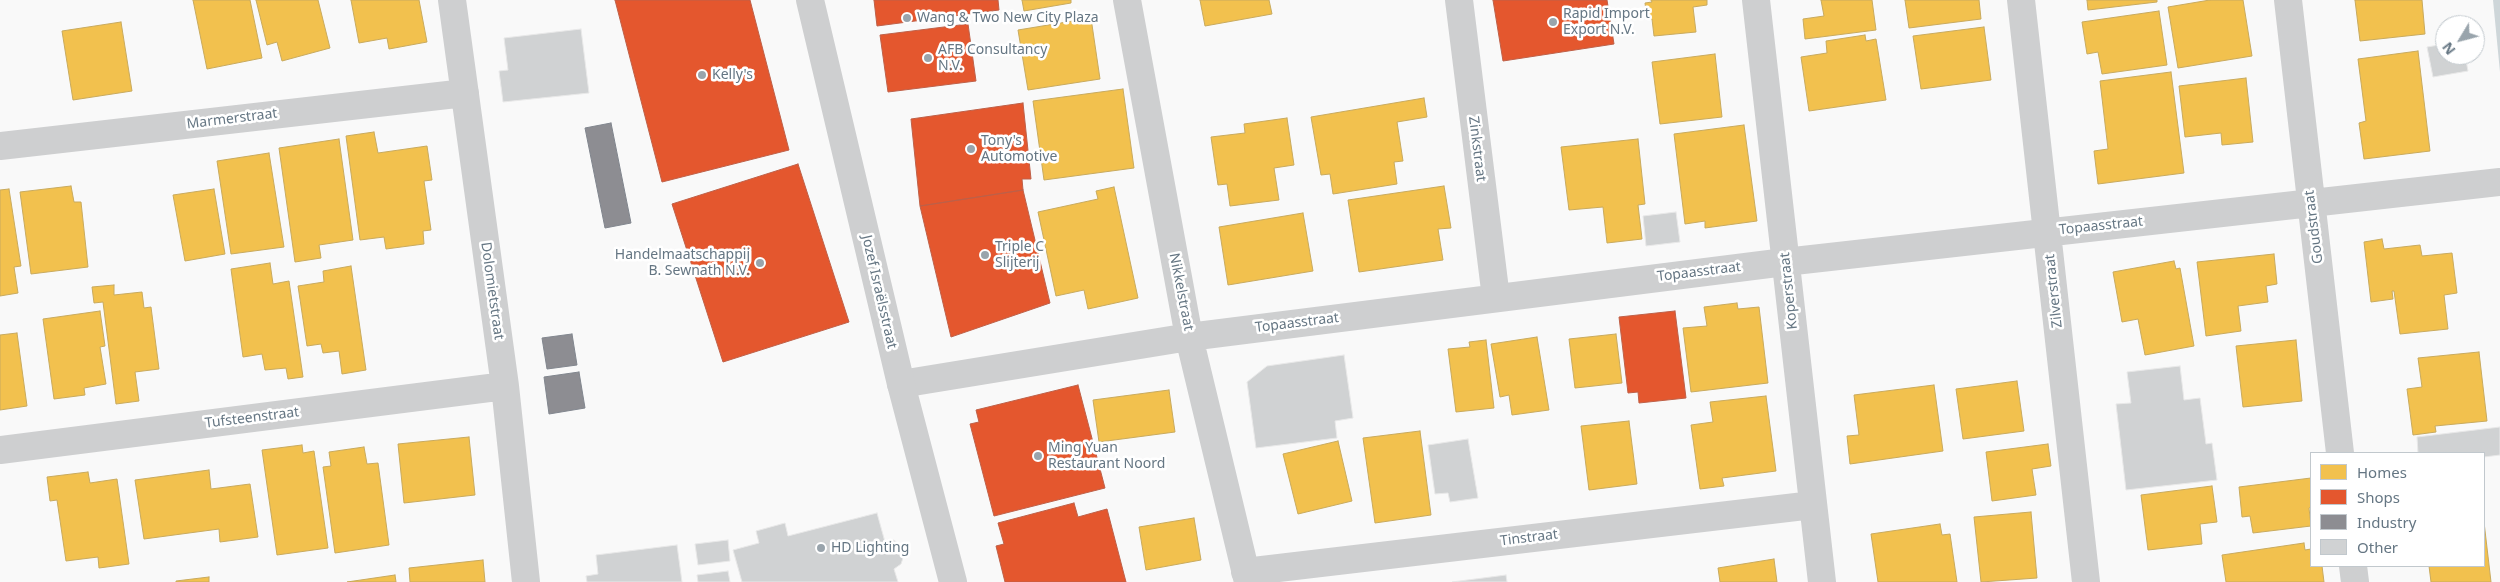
<!DOCTYPE html>
<html>
<head>
<meta charset="utf-8">
<style>
  body { margin:0 }
  #map { position:relative; width:2500px; height:582px; overflow:hidden; background:#f9f9f9; font-family:"Noto Sans",sans-serif }
  canvas { display:block }
  .legend { position:absolute; left:2310px; top:452px; width:175px; height:115px; box-sizing:border-box; background:#fff; border:1px solid #c1c8cd; margin:0; padding:6px 9px; list-style:none; font-size:15px; color:#657683 }
  .legend li { display:flex; align-items:center; gap:10px; height:25px }
  .legend b { width:25px; border:1px solid #c1c8cd }
  .north { position:absolute; left:2435px; top:15px; width:50px; height:50px; box-sizing:border-box; background:#fff; border:1px solid #c1c8cd; border-radius:50%; rotate:233deg; font-size:14px; font-weight:700; line-height:20px; text-align:center; color:#657683 }
  .north::after { content:''; display:block; margin:auto; width:18px; height:22px; background:#99a4ac; clip-path:polygon(50% 0,100% 100%,50% 72%,0 100%) }
</style>
</head>
<body>
<div id="map">
<canvas width="2500" height="582"></canvas>
<ul class="legend">
<li><b style="height:14px;background:#f2c14e"></b>Homes</li>
<li><b style="height:14px;background:#e4572e"></b>Shops</li>
<li><b style="height:14px;background:#8d8d92"></b>Industry</li>
<li><b style="height:14px;background:#d0d2d3"></b>Other</li>
</ul>
<div class="north">N</div>
</div>
<script>
const c = document.querySelector('canvas').getContext('2d');
c.lineJoin = 'round';
function paint(path, color) { c.fillStyle = color; c.fill(path, 'evenodd'); }
const toPath = rows => new Path2D(rows.map(r => 'M' + r).join(''));
function trace(path, color, width, dash) { c.strokeStyle = color; c.lineWidth = width; c.lineCap = dash ? 'butt' : 'round'; c.setLineDash(dash || []); c.stroke(path); }
function drawText(font, color, halo, rows, align = 'center') {
  c.font = font + ' "Noto Sans",sans-serif'; c.lineWidth = 5; c.setLineDash([]); c.textBaseline = 'middle'; c.strokeStyle = halo; c.fillStyle = color; for (const [text, x, y, turn = 0] of rows) {
    c.save(); c.translate(x, y); c.rotate((+turn || 0) * Math.PI / 180); c.textAlign = isNaN(turn) ? turn : align; if (halo) c.strokeText(text, 0, 0); c.fillText(text, 0, 0); c.restore();
  }
}
paint(toPath([
  [2493,0,2500,0,2500,72]
]), '#ced6d9');
const homes = toPath([
  [193,0,250,0,262,58,207,69,193,0],
  [256,0,318,0,330,48,282,61,277,42,267,45,256,0],
  [351,0,419,0,427,42,389,49,387,38,359,43,351,0],
  [1022,0,1071,0,1071,3,1024,11,1022,0],
  [1200,0,1269,0,1272,14,1205,26,1200,0],
  [1651,0,1707,0,1707,5,1693,7,1696,32,1654,36,1652,19,1647,19,1645,3,1652,2,1651,0],
  [1821,0,1872,0,1876,30,1805,39,1803,19,1824,16,1821,0],
  [1905,0,1979,0,1981,19,1909,28,1905,0],
  [2087,0,2157,0,2157,2,2088,10,2087,0],
  [2210,0,2243,0,2252,56,2178,68,2168,7,2210,0],
  [2355,0,2422,0,2425,34,2360,41,2355,0],
  [2159,11,2167,65,2102,74,2098,52,2087,54,2082,22,2159,11],
  [1091,18,1100,79,1028,90,1018,30,1091,18],
  [121,22,132,91,73,100,62,31,121,22],
  [1984,27,1991,80,1921,89,1913,36,1984,27],
  [1865,35,1866,41,1876,39,1886,100,1809,111,1801,57,1827,53,1826,41,1865,35],
  [2418,51,2430,151,2364,159,2359,123,2366,121,2358,59,2418,51],
  [1715,54,1722,117,1660,124,1652,62,1715,54],
  [2171,72,2184,173,2098,184,2094,151,2108,149,2100,81,2171,72],
  [2246,78,2253,142,2222,145,2221,133,2185,137,2179,86,2246,78],
  [1123,89,1134,168,1044,180,1033,101,1123,89],
  [1424,98,1427,117,1397,122,1403,161,1394,162,1397,184,1333,194,1330,174,1321,175,1311,117,1424,98],
  [1287,118,1294,165,1274,168,1279,200,1230,206,1227,184,1218,185,1211,137,1245,133,1244,124,1287,118],
  [1744,125,1757,221,1705,228,1705,221,1685,224,1674,134,1744,125],
  [374,132,378,153,427,146,432,180,424,181,431,230,423,231,424,244,386,249,384,237,360,240,346,136,374,132],
  [339,139,353,240,319,245,321,258,295,262,279,148,339,139],
  [1638,139,1645,204,1638,205,1642,239,1607,243,1603,207,1569,210,1561,147,1638,139],
  [269,153,284,247,231,254,217,161,269,153],
  [71,186,74,202,81,202,88,267,31,274,20,192,71,186],
  [1444,186,1451,228,1438,229,1443,260,1359,272,1348,200,1444,186],
  [1114,187,1138,298,1088,309,1084,290,1056,296,1038,212,1098,199,1096,191,1114,187],
  [9,189,21,266,14,267,18,293,0,296,0,190,9,189],
  [214,189,225,254,185,261,173,195,214,189],
  [1303,213,1313,271,1228,285,1219,227,1303,213],
  [2382,239,2384,249,2420,245,2422,256,2452,253,2457,293,2444,295,2448,329,2400,334,2394,291,2392,291,2393,299,2371,302,2364,242,2382,239],
  [2274,254,2277,284,2266,286,2268,302,2238,306,2241,331,2206,336,2197,262,2274,254],
  [2174,261,2176,269,2180,268,2194,346,2145,355,2138,319,2122,322,2113,272,2174,261],
  [270,263,273,284,289,281,303,377,288,379,286,368,265,370,262,354,243,357,231,269,270,263],
  [351,266,366,370,342,374,339,351,323,353,321,344,307,346,298,286,324,282,323,271,351,266],
  [114,285,114,295,142,292,144,308,151,307,159,369,135,372,139,401,116,404,103,302,94,303,92,287,114,285],
  [1737,303,1738,309,1759,307,1768,383,1691,392,1683,328,1707,326,1704,307,1737,303],
  [100,311,105,346,100,347,106,384,84,388,85,395,54,399,43,319,100,311],
  [17,333,27,406,0,410,0,335,17,333],
  [1616,334,1622,383,1575,388,1569,339,1616,334],
  [1537,337,1549,410,1512,415,1509,395,1500,397,1491,344,1537,337],
  [1486,340,1494,408,1456,412,1448,349,1470,347,1469,342,1486,340],
  [2296,340,2302,401,2243,407,2236,346,2296,340],
  [2479,352,2487,421,2435,426,2436,432,2413,435,2407,389,2422,387,2418,358,2479,352],
  [2017,381,2024,431,1963,439,1956,389,2017,381],
  [1934,385,1943,451,1850,464,1847,436,1859,435,1854,395,1934,385],
  [1169,390,1175,432,1099,442,1093,400,1169,390],
  [1766,396,1776,471,1722,478,1724,486,1700,489,1691,425,1713,422,1710,402,1766,396],
  [1629,421,1637,484,1589,490,1581,426,1629,421],
  [1420,431,1431,515,1375,523,1363,438,1420,431],
  [469,437,475,495,404,503,398,444,469,437],
  [1338,441,1352,501,1298,514,1283,454,1338,441],
  [2048,444,2051,466,2032,469,2036,495,1992,501,1986,452,2048,444],
  [302,445,303,453,314,451,328,548,277,555,262,450,302,445],
  [364,447,367,464,378,463,389,545,335,553,323,467,331,466,329,452,364,447],
  [209,470,211,489,250,484,258,537,220,542,219,529,144,539,135,480,209,470],
  [88,472,90,483,117,479,129,564,99,568,98,557,66,561,57,500,50,501,47,477,88,472],
  [2311,478,2311,507,2309,508,2311,526,2253,533,2250,516,2242,517,2239,487,2311,478],
  [2212,486,2217,522,2200,524,2202,544,2148,550,2141,495,2212,486],
  [2031,512,2037,578,1981,582,1974,517,2031,512],
  [1194,518,1201,560,1146,570,1139,527,1194,518],
  [2484,522,2491,582,2431,582,2429,566,2484,566,2484,522],
  [1940,524,1942,535,1950,534,1957,582,1878,582,1871,534,1940,524],
  [2304,543,2305,550,2311,549,2311,566,2322,566,2324,582,2226,582,2222,555,2304,543],
  [1774,559,1777,582,1720,582,1718,568,1774,559],
  [483,560,485,582,410,582,409,568,483,560],
  [395,575,396,582,347,582,395,575],
  [209,577,209,582,176,582,176,581,209,577]
]);
paint(homes, '#f2c14e');
trace(homes, '#c8aa5e', 1);
const shops = toPath([
  [615,0,750,0,789,150,662,182,615,0],
  [874,0,998,0,999,10,877,26,874,0],
  [1493,0,1607,0,1614,44,1503,61,1493,0],
  [968,24,976,81,888,92,880,35,968,24],
  [1023,103,1031,179,1022,179,1023,190,920,206,911,119,1023,103],
  [798,164,849,322,723,362,672,204,798,164],
  [1023,190,1050,303,951,337,920,206,1023,190],
  [1675,311,1686,398,1639,403,1638,392,1628,393,1619,317,1675,311],
  [1078,385,1105,488,994,516,970,424,979,422,976,410,1078,385],
  [1074,503,1078,517,1107,509,1126,582,1005,582,996,546,1004,544,998,523,1074,503]
]);
paint(shops, '#e4572e');
trace(shops, '#be6048', 1);
const industry = toPath([
  [611,123,631,223,605,228,585,128,611,123],
  [572,334,577,365,547,369,542,338,572,334],
  [579,372,585,408,549,414,544,377,579,372]
]);
paint(industry, '#8d8d92');
trace(industry, '#81868e', 1);
const building = toPath([
  [581,29,589,93,503,102,499,71,508,70,504,38,581,29],
  [2445,44,2445,55,2465,55,2468,71,2433,77,2427,47,2445,44],
  [1676,212,1680,242,1646,246,1643,216,1676,212],
  [1344,355,1353,418,1335,421,1337,438,1256,448,1247,382,1267,366,1344,355],
  [2180,366,2184,400,2200,398,2206,444,2212,443,2217,480,2126,490,2116,404,2131,403,2127,372,2180,366],
  [2500,427,2500,455,2484,457,2484,453,2418,453,2417,437,2500,427],
  [1468,439,1478,498,1450,502,1448,493,1435,494,1428,445,1468,439],
  [877,513,885,542,894,540,901,546,904,555,901,564,894,569,898,582,742,582,733,550,759,543,756,531,785,523,788,536,877,513],
  [728,540,730,561,698,565,695,544,728,540],
  [677,545,682,582,587,582,586,576,598,574,596,555,677,545],
  [728,571,730,582,698,582,697,575,728,571],
  [1506,575,1507,582,1452,582,1506,575]
]);
paint(building, '#d0d2d3');
trace(building, '#e8e8e8', 1);
trace(toPath([
  [452,0,505,386,526,582],
  [1127,0,1189,337,1248,582],
  [1459,0,1496,298],
  [1756,0,1822,582],
  [2021,0,2086,582],
  [2288,0,2340,453],
  [0,146,465,93],
  [901,384,1189,337,1785,262,2500,182],
  [0,450,505,386],
  [2353,566,2355,582],
  [1245,572,1813,505]
]), '#cecfd0', 28);
trace(toPath([
  [810,0,901,384,953,582]
]), '#cecfd0', 28);
for (const [x, y, r, color] of [
  [907,18,5,"#99a4ac"],
  [1553,22,5,"#99a4ac"],
  [928,58,5,"#99a4ac"],
  [702,75,5,"#99a4ac"],
  [971,149,5,"#99a4ac"],
  [985,255,5,"#99a4ac"],
  [760,263,5,"#99a4ac"],
  [1038,456,5,"#99a4ac"],
  [821,548,5,"#99a4ac"]
]) { const dot = new Path2D(); dot.arc(x, y, r, 0, 2 * Math.PI); c.fillStyle = color; c.fill(dot); trace(dot, '#fff', 2); }
drawText('14px', '#657683', '#fff', [
  ["Rapid Import",1563,14],
  ["Export N.V.",1563,30],
  ["Wang & Two New City Plaza",917,18],
  ["AFB Consultancy",938,50],
  ["N.V.",938,66],
  ["Kelly's",712,75],
  ["Tony's",981,141],
  ["Automotive",981,157],
  ["Triple C",995,247],
  ["Slijterij",995,263],
  ["Handelmaatschappij",750,255,"right"],
  ["B. Sewnath N.V.",750,271,"right"],
  ["Ming Yuan",1048,448],
  ["Restaurant Noord",1048,464],
  ["HD Lighting",831,548]
], 'left');
drawText('14px', '#657683', '#fff', [
  ["Marmerstraat",232,119,-7],
  ["Zinkstraat",1477,149,83],
  ["Topaasstraat",2101,226,-6],
  ["Goudstraat",2314,227,-97],
  ["Topaasstraat",1699,272,-7],
  ["Dolomietstraat",492,291,82],
  ["Koperstraat",1789,291,-96],
  ["Zilverstraat",2054,291,-96],
  ["Jozef Israëlsstraat",879,292,77],
  ["Nikkelstraat",1181,292,79],
  ["Topaasstraat",1297,323,-7],
  ["Tufsteenstraat",252,418,-7],
  ["Tinstraat",1529,538,-7]
]);
</script>
</body>
</html>
